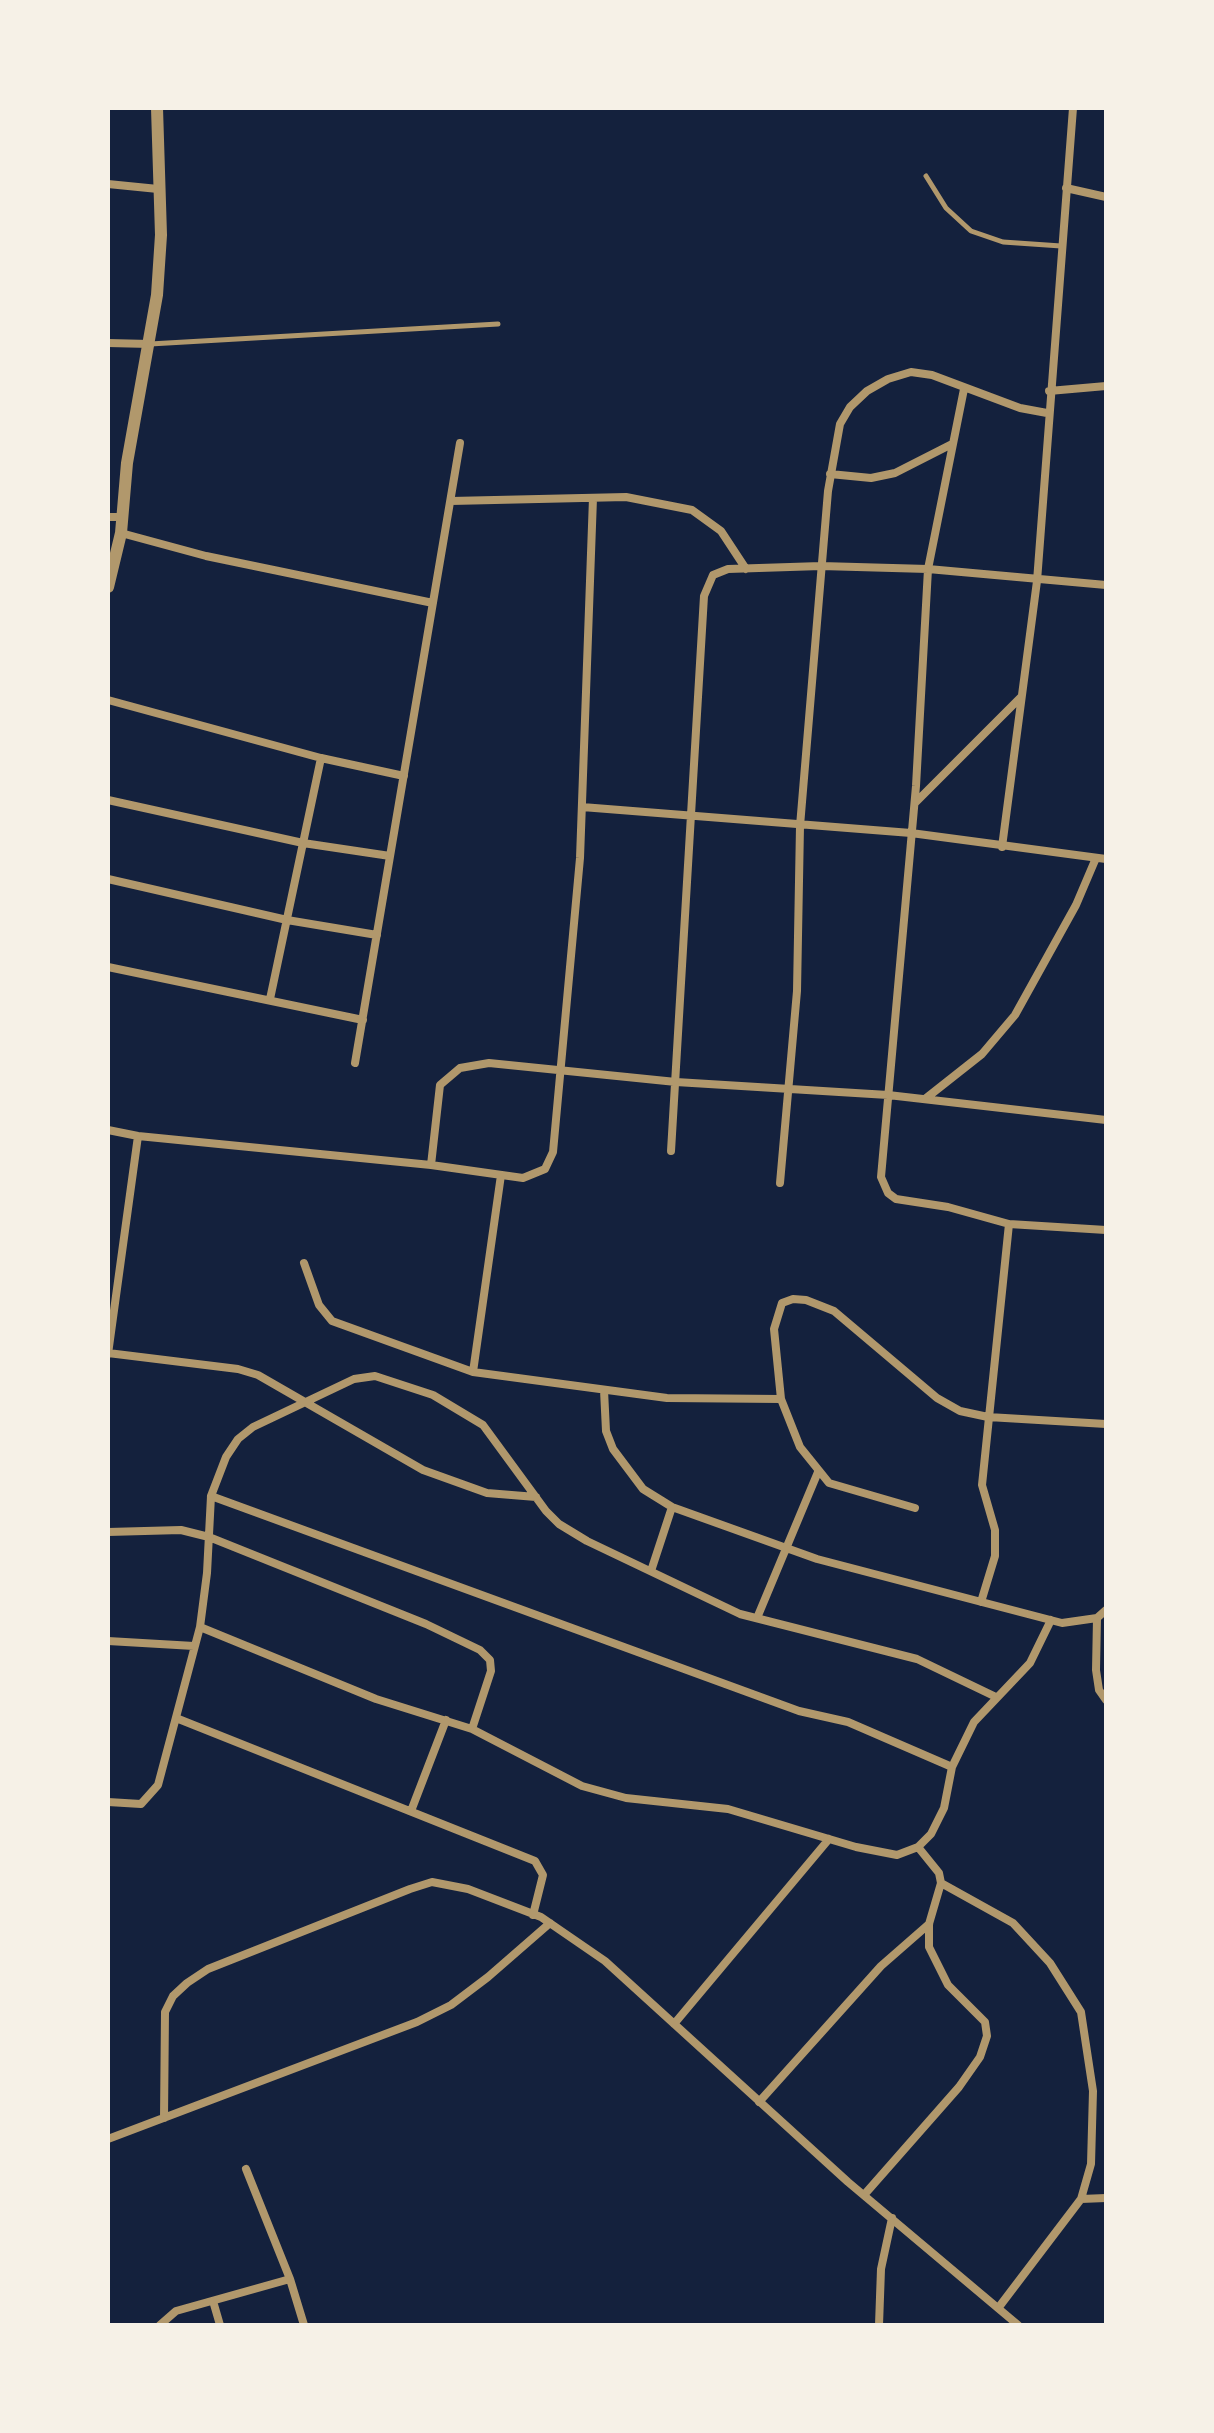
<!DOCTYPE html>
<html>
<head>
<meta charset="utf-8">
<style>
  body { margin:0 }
  #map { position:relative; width:1214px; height:2433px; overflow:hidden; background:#14213d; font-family:"DejaVu Sans",sans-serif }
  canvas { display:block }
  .frame { position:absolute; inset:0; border:110px solid #f6f1e7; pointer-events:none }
</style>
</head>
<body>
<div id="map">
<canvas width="1214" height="2433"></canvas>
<div class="frame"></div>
</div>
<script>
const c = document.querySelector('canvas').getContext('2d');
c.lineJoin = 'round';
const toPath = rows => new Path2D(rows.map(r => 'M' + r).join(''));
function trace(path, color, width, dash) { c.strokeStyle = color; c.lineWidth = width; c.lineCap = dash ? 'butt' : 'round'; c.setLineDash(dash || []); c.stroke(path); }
trace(toPath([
  [926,176,946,208,971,231,1003,242,1061,246],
  [150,344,498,324]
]), '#b1986c', 5);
trace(toPath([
  [108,184,158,189],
  [1066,188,1106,197],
  [108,343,150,344],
  [964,389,928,569,916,786,881,1177,888,1193,896,1199,948,1207,1009,1224,1106,1230],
  [1049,391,1106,386],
  [830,474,871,478,895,473,952,444],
  [451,501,626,497,692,510,721,531,746,569],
  [108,517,122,517],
  [121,533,206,556,433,603],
  [108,700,321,758,404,776],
  [108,800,303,843,390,856],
  [915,803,1021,697],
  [582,807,911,833,1106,859],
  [1002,847,1037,581,1073,108],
  [108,879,287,920,377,935],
  [108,967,363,1020],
  [270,999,321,758],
  [355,1063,460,443],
  [925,1099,982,1054,1015,1015,1076,905,1096,858],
  [108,1130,138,1136,431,1165,523,1178,545,1169,553,1152,580,858,593,498],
  [671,1151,704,596,713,575,728,569,821,566,928,569,1106,585],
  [431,1165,440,1085,460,1068,489,1063,676,1082,888,1095,1106,1120],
  [780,1183,797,991,800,826,828,491,840,424,850,407,867,391,888,379,911,372,932,375,1020,408,1047,413],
  [304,1263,319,1305,332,1321,473,1372,667,1398,781,1399],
  [108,1353,238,1369,258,1375,423,1470,487,1493,536,1497],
  [108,1354,138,1136],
  [473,1372,501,1175],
  [604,1390,606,1431,613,1449,643,1489,672,1507,817,1559,1062,1623,1097,1618,1106,1610],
  [211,1496,799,1711,848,1722,952,1767],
  [915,1508,829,1483,800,1447,781,1399,774,1329,782,1303,793,1299,806,1300,834,1311,937,1398,960,1411,988,1417,1106,1424],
  [108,1532,181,1530,209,1537,426,1624,480,1650,490,1660,491,1671,472,1729],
  [651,1571,672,1507],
  [981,1602,995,1556,995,1530,982,1485,1009,1224],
  [757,1618,818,1472],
  [1097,1618,1096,1670,1099,1690,1106,1700],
  [200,1627,376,1699,472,1729,582,1786,626,1798,728,1809,856,1847,897,1855,918,1847,931,1834,944,1808,952,1767,974,1722,1030,1663,1051,1620],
  [108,1641,194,1646],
  [176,1718,535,1861,543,1875,533,1915],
  [108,1802,141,1804,158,1785,200,1627,207,1573,211,1496,226,1457,238,1439,253,1427,354,1379,375,1376,433,1395,483,1425,546,1511,559,1524,587,1541,740,1614,917,1659,996,1697],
  [411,1811,446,1720],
  [941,1883,1013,1923,1050,1963,1081,2012,1093,2091,1091,2164,1081,2199,999,2307],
  [674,2024,829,1839],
  [759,2102,881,1966,929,1924],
  [164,2118,165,2012,173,1996,187,1983,208,1969,410,1889,432,1882,468,1889,541,1917,605,1961,848,2182,1018,2325],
  [108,2139,417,2022,451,2005,488,1977,550,1923],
  [246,2169,290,2279,304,2325],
  [864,2195,959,2087,980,2057,987,2036,985,2022,948,1985,929,1947,929,1924,941,1883,939,1873,918,1847],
  [1081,2199,1106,2198],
  [213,2301,220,2325],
  [160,2325,176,2311,290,2279],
  [879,2325,881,2269,892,2218]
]), '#b1986c', 8);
trace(toPath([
  [108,587,121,533,127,463,157,295,161,235,157,108]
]), '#b1986c', 12);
</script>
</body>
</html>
